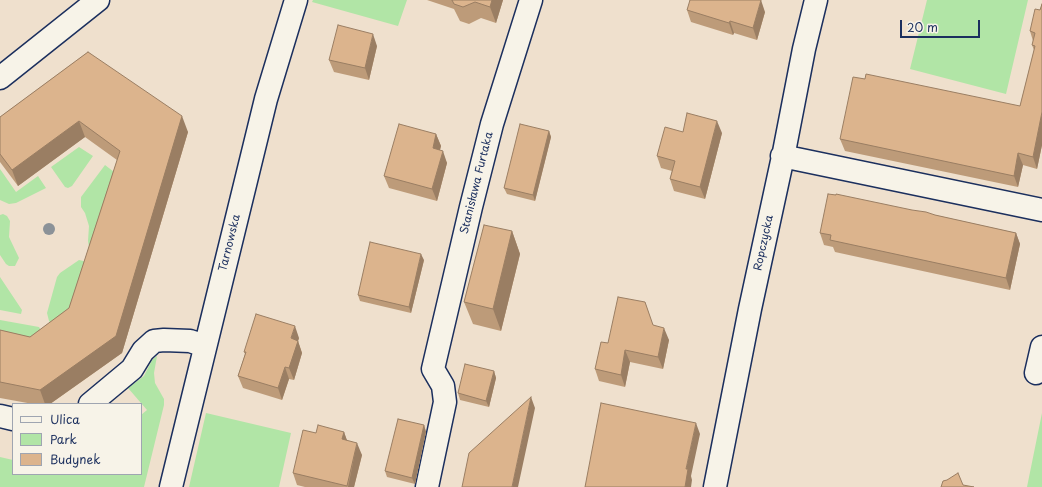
<!DOCTYPE html>
<html>
<head>
<meta charset="utf-8">
<style>
  body { margin:0 }
  #map { position:relative; width:1042px; height:487px; overflow:hidden; background:#efe0cd; font-family:"Playpen Sans",sans-serif }
  canvas { display:block }
  .legend { position:absolute; left:12px; top:403px; width:130px; height:72px; box-sizing:border-box; background:#f7f3e8; border:1px solid #9fa5b1; margin:0; padding:5px 7px; list-style:none; font-size:12px; color:#1b2f5e }
  .legend li { display:flex; align-items:center; gap:8px; height:20px }
  .legend b { width:20px; border:1px solid #9fa5b1 }
  .scale { position:absolute; left:900px; top:20px; width:80px; height:18px; box-sizing:border-box; border:2px solid #1b2f5e; border-top:0; padding-left:5px; font-size:12px; line-height:14px; white-space:nowrap; color:#1b2f5e; -webkit-text-stroke:3px #f7f3e8; paint-order:stroke }
</style>
</head>
<body>
<div id="map">
<canvas width="1042" height="487"></canvas>
<ul class="legend">
<li><b style="height:5px;background:#f7f3e8"></b>Ulica</li>
<li><b style="height:11px;background:#b1e5a6"></b>Park</li>
<li><b style="height:11px;background:#dcb48d"></b>Budynek</li>
</ul>
<div class="scale">20 m</div>
</div>
<script>
const c = document.querySelector('canvas').getContext('2d');
c.lineJoin = 'round';
function paint(path, color) { c.fillStyle = color; c.fill(path, 'evenodd'); }
const toPath = rows => new Path2D(rows.map(r => 'M' + r).join(''));
function trace(path, color, width, dash) { c.strokeStyle = color; c.lineWidth = width; c.lineCap = dash ? 'butt' : 'round'; c.setLineDash(dash || []); c.stroke(path); }
function drawText(font, color, halo, rows, align = 'center') {
  c.font = font + ' "Playpen Sans",sans-serif'; c.lineWidth = 3; c.setLineDash([]); c.textBaseline = 'middle'; c.strokeStyle = halo; c.fillStyle = color; for (const [text, x, y, turn = 0] of rows) {
    c.save(); c.translate(x, y); c.rotate((+turn || 0) * Math.PI / 180); c.textAlign = isNaN(turn) ? turn : align; if (halo) c.strokeText(text, 0, 0); c.fillText(text, 0, 0); c.restore();
  }
}
paint(toPath([
  [313,0,407,0,398,26,312,2],
  [927,0,1028,0,1006,94,910,69],
  [79,147,93,156,72,186,68,188,65,187,51,167],
  [105,165,118,175,91,250,89,247,88,241,89,226,85,213,81,207,81,197],
  [0,169,16,192,38,176,46,188,16,203,9,204,0,200],
  [3,214,7,216,10,221,9,237,19,258,15,266,9,266,6,264,0,255,0,215],
  [79,260,92,263,74,316,54,329,49,321,47,313,57,277,60,273],
  [0,277,22,310,21,314,0,310],
  [0,320,39,327,44,336,0,342],
  [157,356,154,373,155,383,164,399,164,405,144,487,0,487,0,457,13,460,13,474,141,474,141,415,147,410,128,388,144,376,152,360],
  [206,413,291,433,279,487,189,487],
  [1042,413,1042,487,1027,487]
]), '#b1e5a6');
const minor = toPath([
  [0,78,98,0],
  [782,156,1042,210],
  [1036,373,1042,347],
  [90,404,132,369,143,351,154,341,164,340,190,341,205,346],
  [0,416,13,419],
  [171,487,266,99,296,0],
  [427,487,445,402,443,386,433,369,471,207,492,124,531,0],
  [715,487,750,309,784,152,804,49,816,0]
]);
trace(minor, '#1b2f5e', 25);
trace(minor, '#f7f3e8', 22);
c.fillStyle = '#8b9298';
for (const [x, y] of [
  [49,229]
]) { c.beginPath(); c.arc(x, y, 6, 0, 2 * Math.PI); c.fill(); }
paint(toPath([
  [427,0,503,0,496,23,481,18,469,24,460,21,454,9],
  [1042,4,1042,145,1037,169,1023,165,1018,187,845,151,840,139,1020,106,1034,50,1032,45,1033,41,1030,31,1040,10],
  [687,10,765,12,757,40,734,33,733,35,691,22],
  [377,46,369,80,334,72,329,60],
  [88,52,188,132,122,353,50,404,33,404,0,398,0,330,30,337,69,308,117,160,85,137,18,186,0,162,0,117],
  [549,131,551,137,535,201,507,194,504,188],
  [683,132,722,133,705,199,674,191,670,179,672,171,661,168,657,156],
  [436,134,441,146,440,150,447,163,437,201,389,188,384,176],
  [935,215,1016,233,1020,244,1010,290,835,252,833,247,824,245,820,233],
  [512,231,520,254,501,331,473,324,464,302],
  [424,260,411,313,360,301,358,295],
  [645,302,653,326,669,340,663,369,630,362,625,387,599,381,595,369,608,343],
  [299,338,298,341,302,353,294,380,289,379,282,400,243,388,238,376,245,354,244,352],
  [494,371,496,378,489,407,460,400,458,393],
  [424,425,426,432,415,484,387,477,385,471],
  [344,432,347,441,362,455,354,487,305,487,297,485,293,473,316,433]
]), '#bd9b79');
paint(toPath([
  [492,0,503,0,496,23,490,7],
  [761,0,765,12,757,40,753,28],
  [730,21,734,33,733,35,729,23],
  [373,34,377,46,369,80,365,68],
  [1042,112,1042,145,1037,169,1033,157],
  [182,116,188,132,122,353,50,404,45,404,40,390],
  [79,121,85,137,18,186,12,170],
  [717,121,722,133,705,199,700,187],
  [549,131,551,137,535,201,533,195],
  [436,134,441,146,437,160,433,148],
  [443,151,447,163,437,201,432,189],
  [1018,153,1023,165,1018,187,1014,176],
  [512,231,520,254,501,331,493,309],
  [1016,233,1020,244,1010,290,1006,278],
  [421,254,424,260,411,313,409,307],
  [295,326,299,338,298,341,302,353,294,380,289,368,291,338],
  [664,328,669,340,663,369,658,357],
  [625,350,630,362,625,387,621,375],
  [285,367,289,379,282,400,278,388],
  [494,371,496,378,489,407,486,401],
  [531,397,535,408,518,487,512,487],
  [696,423,700,434,691,476,692,480,691,487,685,487,686,469],
  [424,425,426,432,415,484,412,478],
  [344,432,348,443,342,439],
  [357,443,362,455,354,487,348,487]
]), '#9a7e63');
const building = toPath([
  [452,0,492,0,490,7,475,2,463,7,454,4,452,0],
  [690,0,761,0,753,28,730,21,729,23,687,10,690,0],
  [1042,4,1042,112,1033,157,1018,153,1014,176,840,139,853,77,865,79,866,74,1020,106,1035,46,1032,45,1035,33,1030,31,1035,9,1040,10,1042,4],
  [338,25,373,34,365,68,329,60,338,25],
  [88,52,182,116,116,336,40,390,0,382,0,330,30,337,69,308,120,151,79,121,12,170,0,154,0,117,88,52],
  [687,113,717,121,700,187,670,179,675,161,657,156,665,127,683,132,687,113],
  [399,124,436,134,433,148,443,151,432,189,384,176,399,124],
  [520,124,549,131,533,195,504,188,520,124],
  [828,194,836,195,836,194,912,210,926,212,935,215,1016,233,1006,278,830,240,831,235,820,233,828,194],
  [484,225,512,231,493,309,464,302,484,225],
  [370,242,421,254,409,307,358,295,370,242],
  [618,297,645,302,653,325,664,328,658,357,625,350,621,375,595,369,601,342,608,343,618,297],
  [256,314,295,326,291,338,298,341,289,368,285,367,278,388,238,376,246,352,244,352,256,314],
  [465,364,494,371,486,401,458,393,465,364],
  [531,397,512,487,462,487,469,453,531,397],
  [601,403,696,423,686,469,688,469,685,487,585,487,601,403],
  [398,419,424,425,412,478,385,471,398,419],
  [318,425,344,432,342,439,357,443,347,486,293,473,303,430,316,433,318,425],
  [958,473,963,485,974,487,941,487,943,481,947,480,958,473]
]);
paint(building, '#dcb48d');
trace(building, '#9a7e63', 1);
drawText('11px', '#1b2f5e', '#f7f3e8', [
  ["Stanisława Furtaka",477,183,-76],
  ["Tarnowska",230,243,-76],
  ["Ropczycka",764,243,-78]
]);
</script>
</body>
</html>
